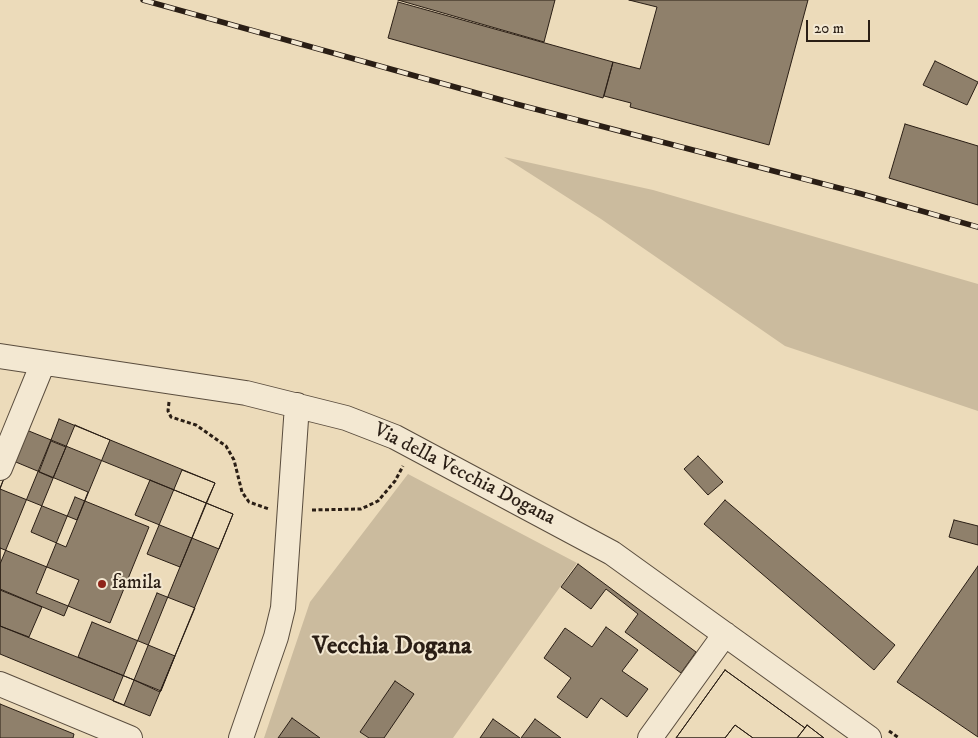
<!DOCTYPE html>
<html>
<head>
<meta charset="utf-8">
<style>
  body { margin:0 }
  #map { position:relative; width:978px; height:738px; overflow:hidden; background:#ecdbba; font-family:"IM FELL DW Pica",serif }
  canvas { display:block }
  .scale { position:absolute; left:806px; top:20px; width:64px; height:22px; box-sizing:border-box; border:2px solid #2a1e15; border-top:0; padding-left:6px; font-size:15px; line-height:18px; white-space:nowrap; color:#2a1e15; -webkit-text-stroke:4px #f3e8d2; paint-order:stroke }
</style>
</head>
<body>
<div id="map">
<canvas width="978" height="738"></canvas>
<div class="scale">20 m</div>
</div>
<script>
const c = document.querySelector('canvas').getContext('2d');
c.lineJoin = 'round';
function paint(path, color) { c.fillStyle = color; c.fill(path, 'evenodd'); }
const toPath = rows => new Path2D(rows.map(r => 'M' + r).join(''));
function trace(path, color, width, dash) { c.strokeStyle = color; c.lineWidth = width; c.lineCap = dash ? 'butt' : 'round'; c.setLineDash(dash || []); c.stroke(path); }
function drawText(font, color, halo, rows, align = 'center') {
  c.font = font + ' "IM FELL DW Pica",serif'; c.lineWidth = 4; c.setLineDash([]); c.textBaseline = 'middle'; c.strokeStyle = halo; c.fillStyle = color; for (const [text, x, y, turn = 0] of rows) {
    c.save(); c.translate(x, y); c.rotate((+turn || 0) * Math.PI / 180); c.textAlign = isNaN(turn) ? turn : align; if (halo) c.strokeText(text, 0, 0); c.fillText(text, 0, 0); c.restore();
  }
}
paint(toPath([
  [504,157,653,190,978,284,978,411,785,346,601,219],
  [408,474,577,563,453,738,264,738,310,602]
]), '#cbbb9e');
const building = toPath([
  [398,0,555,0,544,42,398,0],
  [629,0,808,0,769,145,630,107,631,103,604,96,613,62,640,69,657,7,629,0],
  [398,2,613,62,603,98,388,38,398,2],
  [935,61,978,82,967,105,923,85,935,61],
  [905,124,978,146,978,205,889,178,905,124],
  [59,419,215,483,206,503,233,514,160,692,134,680,124,705,0,654,0,488,24,429,51,440,59,419],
  [75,425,110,440,66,547,31,532,75,425],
  [51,440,206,503,134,680,0,626,0,564,51,440],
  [75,497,149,527,110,623,36,593,75,497],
  [51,441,66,447,53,478,39,472,51,441],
  [698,456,723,482,708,495,684,469,698,456],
  [11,460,88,492,77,520,0,489,11,460],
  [182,470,215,483,180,567,147,554,182,470],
  [150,480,233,514,219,549,135,515,150,480],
  [725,500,895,645,874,670,704,524,725,500],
  [954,520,978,526,978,545,949,537,954,520],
  [0,548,79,580,64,616,0,589,0,548],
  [578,564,696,652,681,673,625,632,638,614,606,589,591,609,561,587,578,564],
  [978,566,978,737,897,682,978,566],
  [0,590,42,607,29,637,0,626,0,590],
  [157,593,195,608,150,716,113,701,157,593],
  [92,622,175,656,161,691,78,657,92,622],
  [606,627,638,650,622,671,648,689,627,717,601,698,587,718,557,697,571,678,544,658,565,628,592,647,606,627],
  [725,670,805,728,797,738,753,738,735,725,725,738,676,738,725,670],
  [725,670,805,728,807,725,824,738,753,738,735,725,725,738,676,738,725,670],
  [395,681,414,694,384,738,369,738,360,732,395,681],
  [0,704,74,734,73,738,0,738,0,704],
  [292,718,320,738,278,738,292,718],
  [493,719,520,738,480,738,493,719],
  [535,719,561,738,521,738,535,719],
  [807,725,824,738,797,738,807,725]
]);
paint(building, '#8f806b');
trace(building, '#2a1e15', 1);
const minor = toPath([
  [0,356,246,393,346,418,395,437,612,553,869,738],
  [0,468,43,363],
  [0,684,130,738],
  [241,738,276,637,283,608,297,405],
  [650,738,725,634]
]);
trace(minor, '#5a4d3e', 26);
trace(toPath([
  [169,402,168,411,171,417,196,425,226,446,234,460,242,492,249,502,269,509],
  [312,510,361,509,378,501,395,481,403,466],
  [889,731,899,738]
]), '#2a1e15', 3, [4, 2.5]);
trace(minor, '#f3e8d2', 24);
const rail = toPath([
  [143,0,516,104,862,194,978,227]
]);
trace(rail, '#2a1e15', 5.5);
trace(rail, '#f3e8d2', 4, [11]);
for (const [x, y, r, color] of [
  [102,584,5,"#8f2418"]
]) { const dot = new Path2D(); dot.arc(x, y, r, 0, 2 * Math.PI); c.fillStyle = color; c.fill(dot); trace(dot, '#f3e8d2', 2); }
drawText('20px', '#2a1e15', '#f3e8d2', [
  ["Via della Vecchia Dogana",464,475,27]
]);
drawText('20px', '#2a1e15', '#f3e8d2', [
  ["famila",112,584]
], 'left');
drawText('bold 25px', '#2a1e15', '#f3e8d2', [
  ["Vecchia Dogana",392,648]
]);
</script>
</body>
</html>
